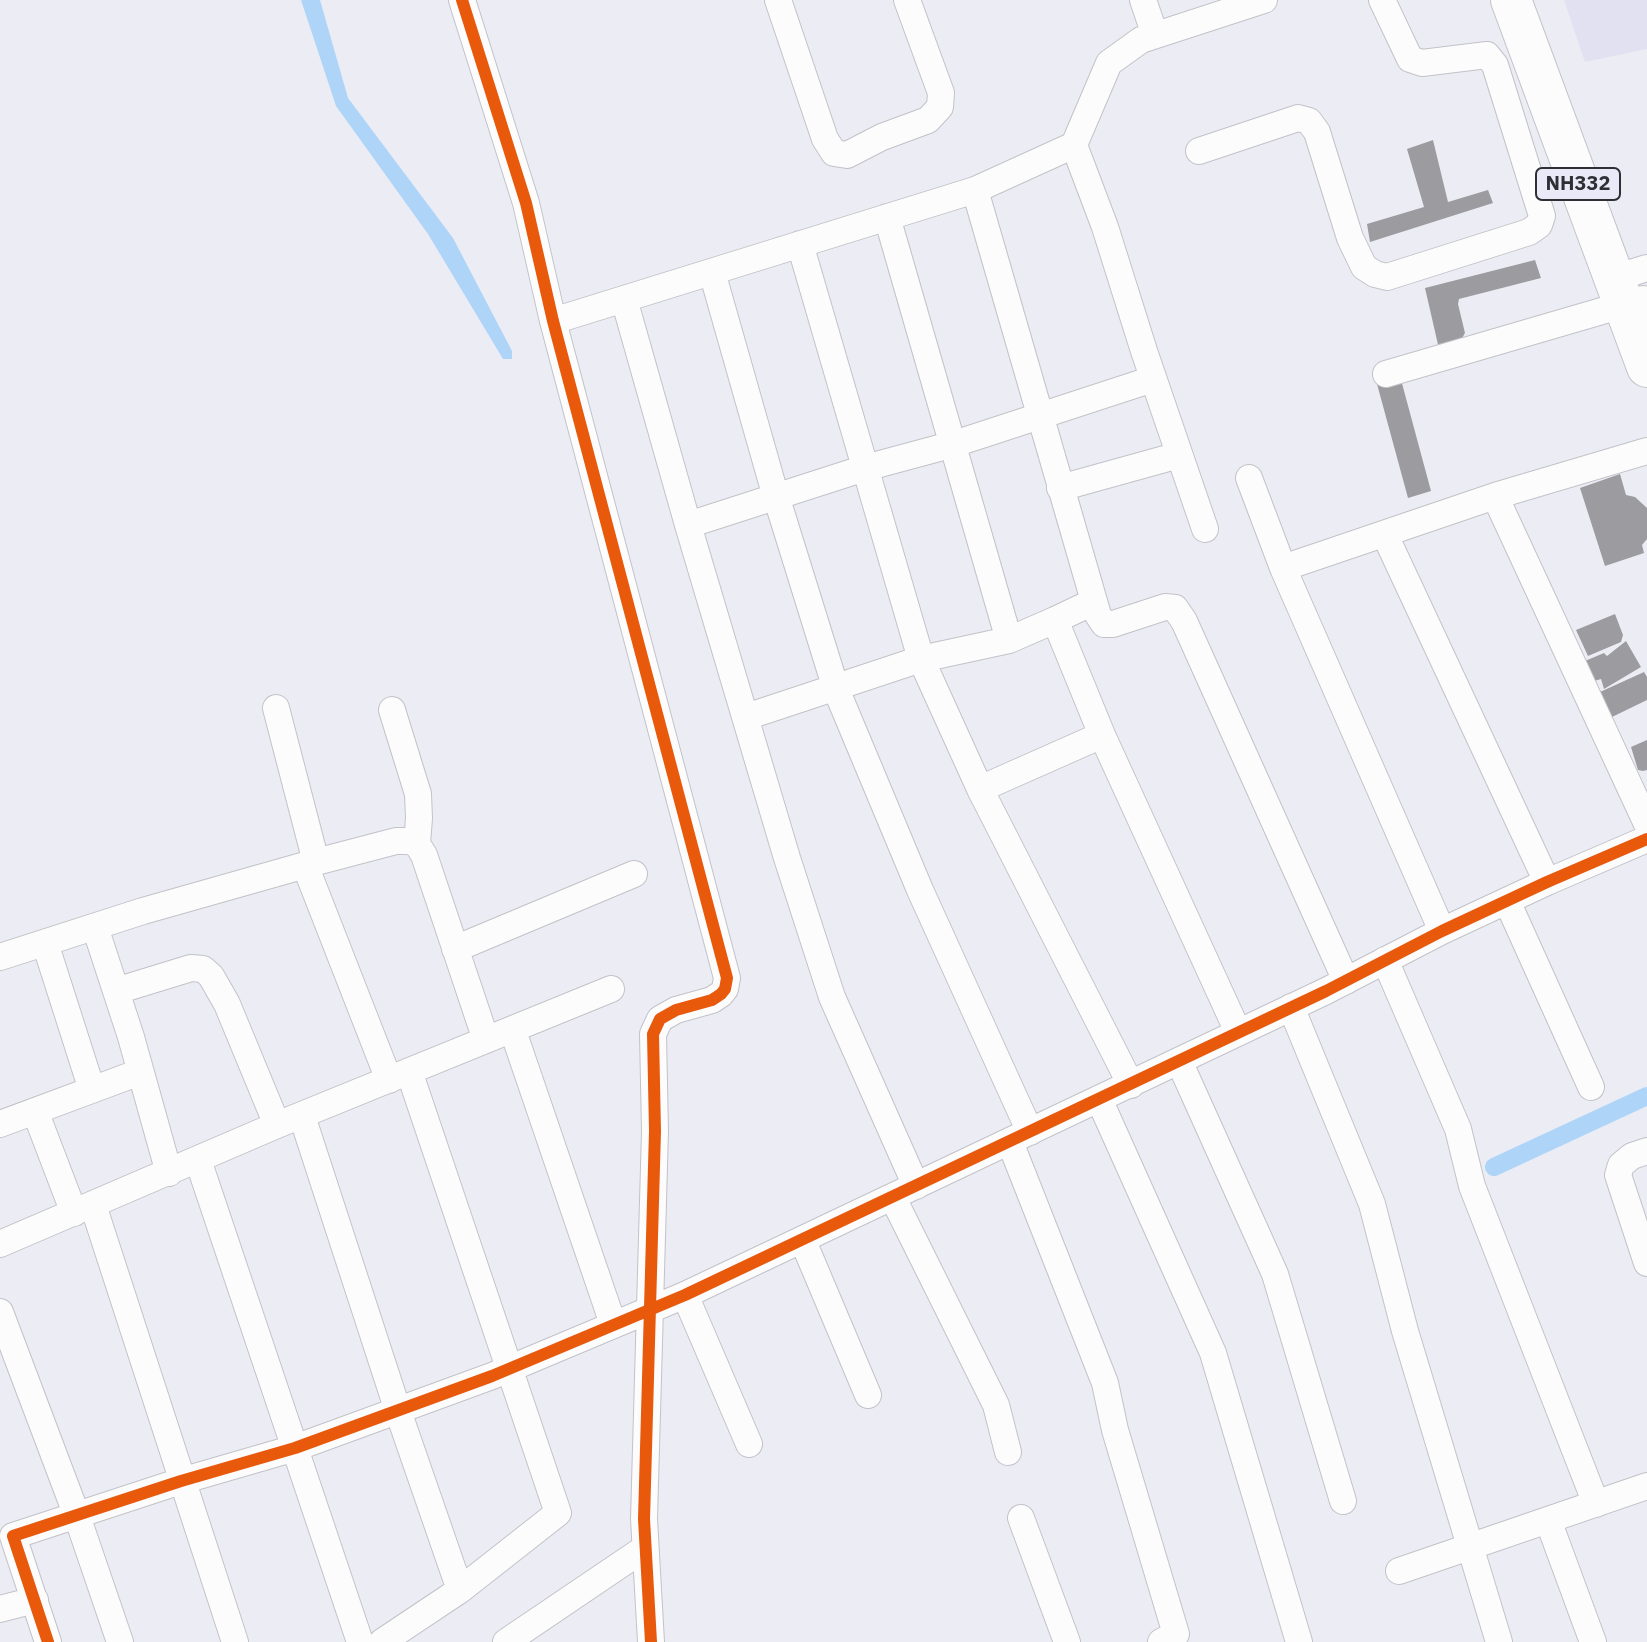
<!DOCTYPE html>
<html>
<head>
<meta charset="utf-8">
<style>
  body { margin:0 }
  canvas { display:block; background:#ececf4 }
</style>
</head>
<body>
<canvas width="1647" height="1642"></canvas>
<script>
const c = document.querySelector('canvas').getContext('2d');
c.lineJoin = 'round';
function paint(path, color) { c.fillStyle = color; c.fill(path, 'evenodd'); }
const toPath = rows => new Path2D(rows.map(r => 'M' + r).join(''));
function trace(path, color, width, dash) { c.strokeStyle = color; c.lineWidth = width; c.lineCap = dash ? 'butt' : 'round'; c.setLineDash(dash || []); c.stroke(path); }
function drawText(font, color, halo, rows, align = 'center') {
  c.font = font + ' "IBM Plex Sans",sans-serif'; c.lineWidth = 8; c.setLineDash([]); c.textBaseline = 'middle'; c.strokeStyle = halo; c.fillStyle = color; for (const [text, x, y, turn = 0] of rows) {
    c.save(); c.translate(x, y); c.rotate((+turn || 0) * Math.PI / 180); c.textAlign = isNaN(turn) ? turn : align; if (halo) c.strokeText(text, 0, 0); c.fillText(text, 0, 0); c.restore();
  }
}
paint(toPath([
  [1564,0,1647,0,1647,49,1585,62]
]), '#e1e1f1');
paint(toPath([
  [301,0,320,0,348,98,453,238,512,351,512,359,503,359,428,234,336,106]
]), '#aed5f8');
trace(toPath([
  [1494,1167,1647,1096]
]), '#aed5f8', 18);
paint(toPath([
  [1433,140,1448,202,1488,190,1493,203,1370,242,1367,224,1424,207,1407,149],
  [1535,260,1541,278,1459,299,1458,304,1465,333,1460,342,1439,349,1425,288],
  [1400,376,1431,491,1408,498,1377,384],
  [1620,474,1626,495,1635,497,1647,508,1647,539,1642,545,1644,553,1605,566,1580,488],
  [1615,614,1623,635,1621,642,1588,656,1576,630],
  [1626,641,1641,667,1604,689,1601,679,1594,681,1585,661,1604,653,1607,656],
  [1644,672,1647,677,1647,700,1612,717,1600,692],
  [1647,740,1647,770,1643,771,1638,770,1631,747]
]), '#9c9ba0');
const minor = toPath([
  [462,0,526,203,553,321,727,978,725,989,721,994,712,1000,676,1010,660,1019,653,1034,655,1131,644,1519,651,1642],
  [778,0,825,139,834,153,847,155,882,137,928,120,940,107,941,93,907,0],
  [1143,0,1155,35],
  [1074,145,1105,227,1144,351,1205,529],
  [1199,151,1298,118,1309,121,1317,132,1350,238,1364,267,1375,274,1387,277,1529,232,1539,225,1542,216,1495,65,1487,55,1422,63,1410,59,1382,0],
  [975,190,1098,615,1104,624,1113,624,1165,607,1175,608,1184,621,1346,981],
  [887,217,1009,640],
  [800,244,921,659,980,789,1131,1085],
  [712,272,772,483,836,689,920,890,1030,1132],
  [1634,272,1647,268],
  [624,299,688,525,787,858,832,997,916,1186],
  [553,321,975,190,1074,145,1109,63,1141,40,1264,0],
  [1386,374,1643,299],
  [1249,478,1283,568,1442,931],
  [1060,488,1179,455],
  [1495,496,1647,824],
  [688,525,865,468,954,444,1153,379],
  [1385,535,1547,882],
  [1283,568,1495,496,1647,451],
  [1093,602,1055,620,1102,735,1238,1032],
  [276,708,316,862],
  [392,710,418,794,419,818,417,844],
  [746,717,921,659,1009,640,1055,620],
  [980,789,1102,735],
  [305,865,389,1080],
  [1507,901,1591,1087],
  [95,927,131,1037,169,1173],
  [45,943,92,1090],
  [455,949,634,874],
  [0,957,143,911,316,862,396,841,409,841,417,844,424,855,486,1040],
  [1385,960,1458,1129,1472,1186,1596,1504],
  [116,991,191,968,203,969,211,976,227,1004,277,1125],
  [1291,1007,1372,1204,1405,1331,1499,1642],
  [513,1031,613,1324],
  [1179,1061,1275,1274,1343,1501],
  [1099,1099,1213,1353,1299,1642],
  [35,1111,74,1213],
  [302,1116,398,1411,460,1590],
  [0,1124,140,1072],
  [1010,1142,1105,1383,1115,1430,1176,1634,1161,1642],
  [1647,1151,1632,1156,1621,1165,1618,1175,1647,1263],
  [198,1160,360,1642],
  [893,1198,996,1405,1008,1452],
  [93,1205,235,1642],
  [803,1241,868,1395],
  [0,1244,277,1125,611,989],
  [685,1295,749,1444],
  [0,1312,77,1516,120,1642],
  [1021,1518,1067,1642],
  [1548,1520,1593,1642],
  [1399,1571,1647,1486],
  [0,1609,35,1600],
  [48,1642,13,1536,181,1481,295,1448,492,1376,685,1295,1326,991,1442,931,1547,882,1647,839],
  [382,1642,460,1590,558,1513,409,1071],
  [506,1642,645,1548]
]);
const highway = toPath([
  [1511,0,1647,367]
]);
trace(minor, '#c2c2c8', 28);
trace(highway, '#c2c2c8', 42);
trace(minor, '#fcfcfd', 26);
trace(highway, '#fcfcfd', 40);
trace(toPath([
  [462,0,526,203,553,321,727,978,725,989,721,994,712,1000,676,1010,660,1019,653,1034,655,1131,644,1519,651,1642],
  [48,1642,13,1536,181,1481,295,1448,492,1376,685,1295,1326,991,1442,931,1547,882,1647,839]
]), '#e8590c', 12);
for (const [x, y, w] of [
  [1578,184,84]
]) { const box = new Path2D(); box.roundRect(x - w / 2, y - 16, w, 32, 6); c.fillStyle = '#e9e9f7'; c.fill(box); trace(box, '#2e2e34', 2); }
drawText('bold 20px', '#2e2e34', null, [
  ["NH332",1578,184]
]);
</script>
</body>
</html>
